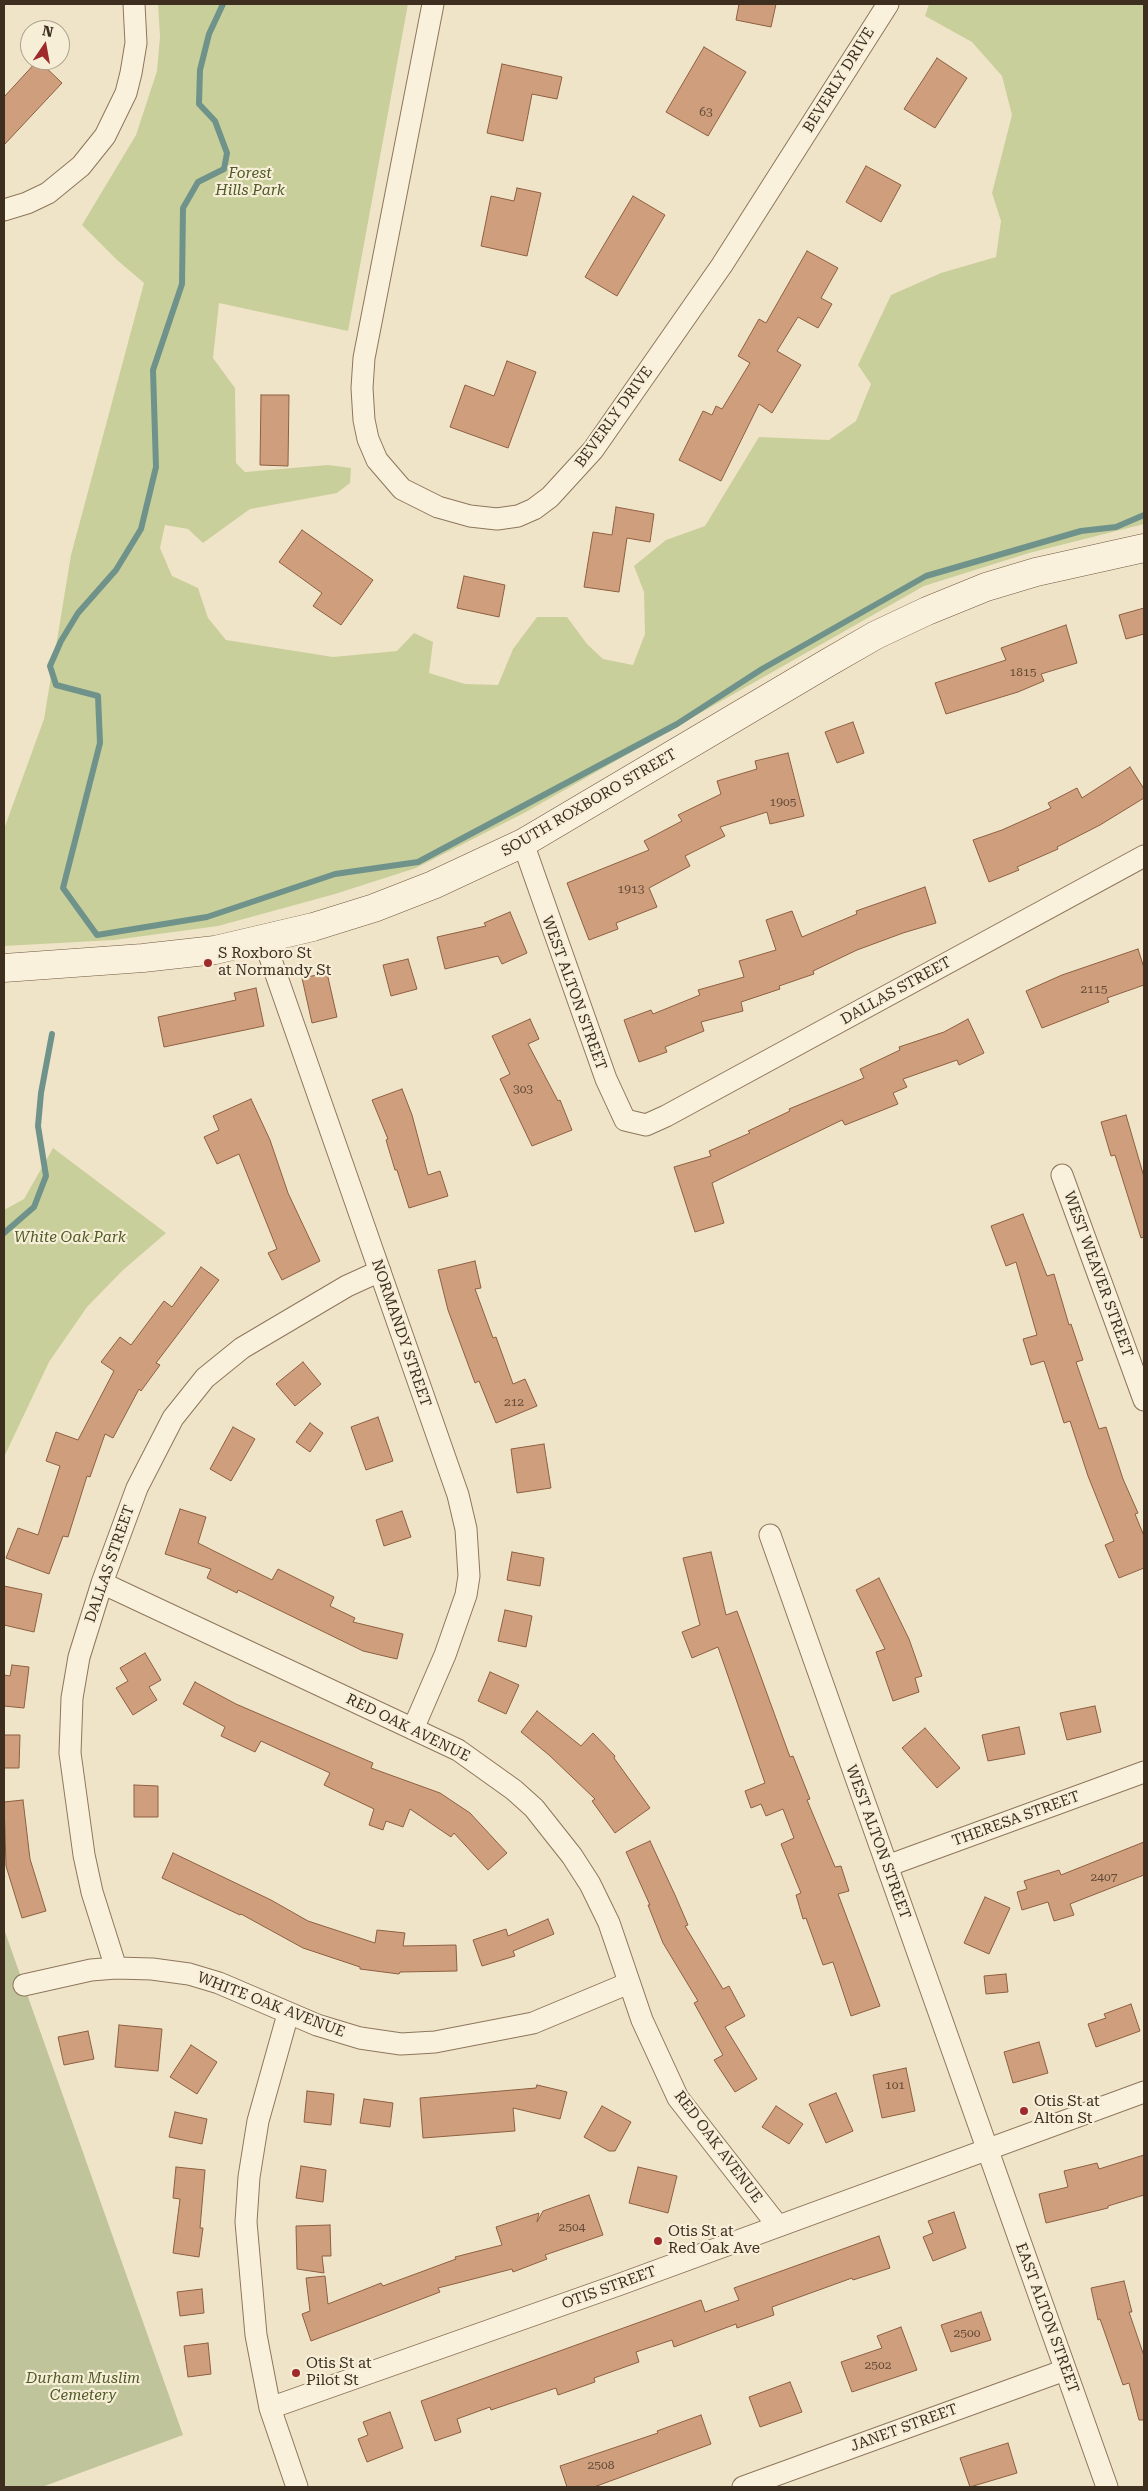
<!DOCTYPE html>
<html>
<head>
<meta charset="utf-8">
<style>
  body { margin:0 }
  #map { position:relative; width:1148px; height:2491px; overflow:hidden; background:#f0e4c8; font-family:"Roboto Serif",serif }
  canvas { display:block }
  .frame { position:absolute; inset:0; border:5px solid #3d2e20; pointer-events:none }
  .north { position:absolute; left:20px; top:20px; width:50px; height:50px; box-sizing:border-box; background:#f7eed8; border:1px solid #ada18e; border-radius:50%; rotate:12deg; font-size:14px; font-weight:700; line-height:20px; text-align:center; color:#3d2e20 }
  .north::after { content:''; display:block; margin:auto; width:18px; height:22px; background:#9e2a2b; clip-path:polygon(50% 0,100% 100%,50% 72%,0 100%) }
</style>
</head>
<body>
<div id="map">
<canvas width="1148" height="2491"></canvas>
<div class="frame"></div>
<div class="north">N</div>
</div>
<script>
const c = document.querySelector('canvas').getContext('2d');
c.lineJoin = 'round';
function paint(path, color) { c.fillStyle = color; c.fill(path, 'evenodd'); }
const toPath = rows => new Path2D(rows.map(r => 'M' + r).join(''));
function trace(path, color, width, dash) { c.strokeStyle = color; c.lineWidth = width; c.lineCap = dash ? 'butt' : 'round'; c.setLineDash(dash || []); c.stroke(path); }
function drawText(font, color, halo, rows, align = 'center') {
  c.font = font + ' "Roboto Serif",serif'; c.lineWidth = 4.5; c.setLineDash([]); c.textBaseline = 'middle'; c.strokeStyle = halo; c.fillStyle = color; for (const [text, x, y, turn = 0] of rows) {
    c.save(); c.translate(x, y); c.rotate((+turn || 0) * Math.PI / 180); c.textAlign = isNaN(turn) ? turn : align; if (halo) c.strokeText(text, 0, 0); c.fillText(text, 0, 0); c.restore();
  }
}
paint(toPath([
  [158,4,408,4,348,331,219,303,213,358,235,388,236,463,245,472,328,465,351,468,350,483,337,493,250,509,203,543,188,529,165,525,160,548,172,576,198,588,208,618,226,640,333,657,397,651,414,633,433,642,429,673,465,684,498,685,513,649,537,617,567,617,587,644,603,659,633,665,645,634,644,592,634,566,666,540,705,526,759,437,829,440,856,421,871,384,858,365,891,295,941,273,996,257,1001,221,992,193,1012,115,1002,76,972,42,925,16,929,4,1144,4,1144,524,1029,553,924,586,524,813,416,868,335,894,218,926,114,940,4,946,4,829,44,719,71,555,144,283,117,260,82,225,136,135,157,71,160,37],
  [53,1148,166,1233,122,1271,87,1307,49,1362,4,1457,4,1210,24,1199]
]), '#c9cf9b');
paint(toPath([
  [4,1929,183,2435,42,2487,4,2487]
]), '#bfc49a');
trace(toPath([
  [223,4,209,34,200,70,199,104,215,121,227,153,224,169,198,182,183,208,182,284,153,370,156,467,141,529,116,570,78,613,61,641,50,666,56,685,98,696,100,743,63,888,97,935,207,917,335,874,418,862,677,724,762,669,926,576,1081,531,1116,527,1144,515],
  [4,1233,34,1207,46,1176,38,1126,41,1093,52,1034]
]), '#6f938a', 6);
const building = toPath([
  [739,4,776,4,771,27,736,20,739,4],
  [704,47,746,72,708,136,666,112,704,47],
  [937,58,967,78,935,128,904,109,937,58],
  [38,60,62,83,4,145,4,97,38,60],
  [502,64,562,77,557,99,532,94,523,141,487,133,502,64],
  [866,166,901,185,881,222,846,202,866,166],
  [517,188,541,193,527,256,481,246,491,196,514,201,517,188],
  [633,196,665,215,617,296,585,277,633,196],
  [807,251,838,268,821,298,832,304,818,328,798,317,777,351,801,365,772,413,759,404,721,481,679,460,703,411,712,415,716,406,722,409,750,363,738,356,759,319,766,323,807,251],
  [507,361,536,372,508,448,450,427,465,385,494,396,507,361],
  [261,395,289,395,288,466,260,465,261,395],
  [616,507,654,514,650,542,627,538,619,592,584,587,593,532,612,535,616,507],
  [302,530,373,580,341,625,313,606,322,593,279,562,302,530],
  [464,576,505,585,499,617,457,608,464,576],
  [1144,608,1144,634,1126,639,1119,615,1144,608],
  [1066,625,1077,663,1041,674,1044,681,1018,692,946,714,935,683,1006,660,1001,648,1066,625],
  [853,722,864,753,837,763,825,732,853,722],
  [788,753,804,816,770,824,767,812,720,827,725,836,685,856,690,866,649,888,657,907,616,923,618,929,589,940,567,883,649,850,644,841,682,821,678,815,721,794,717,781,757,769,755,761,788,753],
  [1130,767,1144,789,1144,798,1100,825,1057,847,1058,849,1017,867,1019,870,989,882,973,840,1002,830,1051,808,1048,803,1077,788,1082,798,1130,767],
  [925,887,936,923,903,933,857,950,813,971,814,974,779,986,780,989,741,1002,743,1011,701,1022,704,1031,665,1047,667,1052,639,1062,624,1020,651,1010,653,1014,700,995,698,990,744,977,739,961,776,950,766,920,792,911,802,937,857,914,856,911,925,887],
  [510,912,527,953,502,964,498,956,445,969,437,937,486,926,484,923,510,912],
  [1138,949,1144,968,1144,985,1107,998,1109,1002,1042,1028,1026,991,1062,975,1138,949],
  [408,959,417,989,391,996,383,965,408,959],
  [327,973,337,1017,312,1023,302,978,327,973],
  [256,988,264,1026,164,1047,158,1017,236,1000,234,993,256,988],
  [530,1019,539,1039,528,1044,558,1101,560,1100,572,1130,532,1146,500,1079,510,1074,492,1036,530,1019],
  [968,1019,984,1053,959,1065,957,1060,903,1079,907,1087,893,1093,898,1104,845,1125,842,1120,712,1183,724,1223,695,1232,674,1167,711,1156,709,1151,750,1133,748,1131,790,1111,789,1109,864,1078,860,1069,900,1050,899,1047,944,1032,968,1019],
  [402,1089,412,1115,428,1175,440,1171,448,1196,409,1208,397,1170,395,1170,386,1140,388,1139,372,1100,402,1089],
  [251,1099,270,1140,288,1193,320,1261,282,1280,268,1253,277,1249,239,1154,217,1164,204,1137,219,1130,213,1116,251,1099],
  [1126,1115,1144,1177,1144,1237,1141,1238,1115,1155,1111,1156,1101,1122,1126,1115],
  [1023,1214,1047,1276,1054,1274,1069,1325,1071,1324,1083,1360,1076,1362,1099,1429,1106,1427,1123,1479,1138,1513,1135,1514,1144,1536,1144,1568,1119,1578,1105,1545,1114,1541,1088,1476,1070,1421,1064,1423,1044,1361,1031,1365,1023,1339,1037,1335,1016,1262,1006,1266,991,1226,1023,1214],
  [475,1261,481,1288,475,1289,493,1338,496,1337,513,1384,525,1379,537,1406,496,1423,479,1381,475,1383,448,1310,438,1270,475,1261],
  [201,1267,219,1280,156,1363,160,1365,141,1391,139,1389,113,1438,105,1434,90,1477,87,1476,68,1537,63,1536,49,1574,6,1558,18,1528,38,1535,60,1466,46,1461,56,1432,78,1440,114,1371,101,1362,120,1337,131,1345,164,1301,172,1307,201,1267],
  [303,1362,321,1384,295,1406,276,1384,303,1362],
  [378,1417,393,1461,366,1470,351,1427,378,1417],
  [310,1423,323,1433,310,1452,296,1442,310,1423],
  [233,1427,255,1439,231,1481,210,1469,233,1427],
  [544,1444,551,1488,517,1493,511,1449,544,1444],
  [180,1509,206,1517,198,1543,272,1580,278,1569,334,1597,330,1606,355,1618,353,1622,403,1634,397,1659,363,1651,238,1590,237,1593,207,1578,211,1569,165,1554,180,1509],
  [402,1511,411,1537,384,1546,376,1520,402,1511],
  [512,1552,544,1558,540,1586,507,1580,512,1552],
  [711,1552,726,1615,737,1611,790,1757,793,1756,810,1799,807,1800,835,1867,841,1866,849,1891,838,1894,880,2006,851,2016,833,1962,823,1965,806,1918,803,1919,796,1895,801,1893,781,1844,794,1838,783,1809,766,1816,761,1804,751,1808,745,1791,765,1783,718,1647,692,1658,682,1632,700,1625,683,1558,711,1552],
  [879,1578,909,1639,922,1676,915,1678,919,1692,893,1701,876,1652,885,1649,856,1590,879,1578],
  [4,1586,42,1594,34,1632,4,1625,4,1586],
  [505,1610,532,1616,526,1647,498,1641,505,1610],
  [145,1653,161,1680,149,1687,157,1700,133,1715,116,1688,128,1681,120,1668,145,1653],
  [12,1665,29,1667,24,1708,4,1706,4,1675,10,1676,12,1665],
  [490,1672,519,1685,506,1714,478,1701,490,1672],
  [195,1682,236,1704,373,1763,371,1768,440,1793,470,1813,507,1853,488,1870,454,1833,451,1837,410,1809,403,1827,386,1821,383,1830,369,1825,374,1809,324,1785,330,1773,261,1741,255,1752,221,1736,225,1727,183,1704,195,1682],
  [1095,1706,1101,1732,1067,1740,1060,1713,1095,1706],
  [537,1711,581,1746,593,1733,615,1756,614,1758,650,1808,615,1833,592,1801,595,1799,549,1755,521,1732,537,1711],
  [1019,1727,1025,1754,988,1761,982,1735,1019,1727],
  [925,1728,960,1768,937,1788,902,1748,925,1728],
  [4,1735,20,1735,19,1768,4,1768,4,1735],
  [134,1785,158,1786,158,1817,134,1817,134,1785],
  [23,1800,30,1859,46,1911,22,1918,6,1866,4,1802,23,1800],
  [650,1841,675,1895,688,1925,685,1926,723,1989,729,1986,745,2016,725,2027,757,2079,735,2092,714,2060,723,2055,694,2003,698,2001,663,1943,648,1905,650,1905,626,1852,650,1841],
  [1144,1842,1144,1875,1070,1904,1074,1915,1054,1921,1048,1902,1022,1910,1017,1892,1027,1889,1024,1881,1059,1870,1061,1875,1144,1842],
  [173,1853,271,1900,308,1921,375,1943,377,1930,405,1933,403,1946,456,1945,457,1971,400,1972,399,1974,360,1969,360,1967,303,1948,241,1914,240,1915,162,1878,173,1853],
  [985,1897,1010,1908,989,1954,964,1943,985,1897],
  [548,1919,554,1934,513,1951,515,1956,482,1966,473,1940,506,1929,508,1936,548,1919],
  [1006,1974,1008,1992,986,1994,984,1976,1006,1974],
  [1131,2004,1140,2031,1096,2047,1088,2024,1106,2018,1104,2014,1131,2004],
  [119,2025,162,2029,158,2071,115,2067,119,2025],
  [88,2031,94,2059,64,2065,58,2037,88,2031],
  [1039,2042,1048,2073,1013,2083,1004,2052,1039,2042],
  [191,2045,217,2062,197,2094,170,2077,191,2045],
  [906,2068,915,2111,882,2118,873,2075,906,2068],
  [537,2085,567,2092,560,2119,513,2108,515,2131,423,2138,420,2098,536,2088,537,2085],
  [307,2091,334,2094,331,2125,304,2122,307,2091],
  [836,2093,853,2131,826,2143,809,2104,836,2093],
  [364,2099,393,2103,390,2127,360,2123,364,2099],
  [602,2106,631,2122,615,2151,609,2151,584,2137,602,2106],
  [776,2106,803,2124,789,2144,762,2127,776,2106],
  [175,2112,207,2119,202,2144,169,2137,175,2112],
  [1144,2155,1144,2195,1108,2206,1108,2208,1046,2223,1039,2194,1068,2187,1064,2171,1097,2163,1099,2169,1144,2155],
  [301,2166,326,2170,323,2202,296,2198,301,2166],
  [176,2167,205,2170,200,2228,203,2228,199,2257,173,2253,180,2199,173,2198,176,2167],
  [638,2167,677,2176,668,2213,629,2203,638,2167],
  [589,2195,603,2235,545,2255,547,2259,513,2272,512,2269,438,2288,440,2292,311,2341,302,2314,310,2311,306,2278,325,2276,328,2304,381,2283,383,2286,456,2259,455,2257,502,2245,496,2227,539,2213,537,2222,543,2211,589,2195],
  [954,2212,966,2248,933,2261,923,2237,933,2233,928,2221,954,2212],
  [330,2225,331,2256,322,2256,324,2273,297,2269,296,2226,330,2225],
  [879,2236,890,2268,853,2280,852,2278,772,2307,774,2315,737,2328,736,2324,674,2347,672,2340,636,2352,639,2362,594,2378,595,2382,558,2395,556,2388,491,2410,490,2407,457,2419,461,2432,435,2441,421,2401,701,2300,705,2312,739,2300,734,2288,879,2236],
  [1124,2281,1132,2312,1129,2312,1144,2356,1144,2420,1139,2420,1129,2383,1123,2385,1100,2319,1098,2320,1091,2288,1124,2281],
  [202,2289,204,2313,180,2316,177,2292,202,2289],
  [981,2312,991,2340,951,2352,941,2325,981,2312],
  [901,2327,917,2370,852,2392,841,2362,882,2348,877,2336,901,2327],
  [208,2343,211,2374,188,2377,184,2346,208,2343],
  [790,2382,802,2412,760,2427,749,2397,790,2382],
  [390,2412,403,2448,367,2462,358,2439,368,2435,363,2422,390,2412],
  [701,2415,711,2444,594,2487,567,2487,560,2466,658,2433,657,2431,701,2415],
  [1008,2443,1017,2473,970,2487,960,2458,1008,2443]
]);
paint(building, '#cf9f7d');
trace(building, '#8d5f41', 1);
const street = toPath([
  [433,4,364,358,362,388,364,420,368,439,377,460,402,489,438,507,470,516,497,519,518,516,534,509,550,497,593,450,722,265,888,4],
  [4,210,27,203,48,193,81,166,105,136,126,93,131,73,136,43,134,4],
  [523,843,606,1079,625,1120,646,1125,666,1116,1144,856],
  [264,940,458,1495,466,1529,469,1576,466,1595,445,1655,413,1729],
  [1062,1175,1144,1400],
  [770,1535,1107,2487],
  [102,1583,458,1750,514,1790,534,1808,572,1856,590,1884,609,1923,642,2020,678,2098,778,2226],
  [887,1866,1144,1772],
  [116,1968,92,1892,84,1855,70,1753,72,1698,79,1657,102,1583,137,1488,173,1418,205,1378,242,1348,347,1286,380,1271],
  [24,1985,91,1970,116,1968,152,1969,189,1974,219,1983,317,2025,360,2038,401,2044,435,2042,533,2023,629,1983],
  [288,2014,258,2121,249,2177,246,2222,256,2335,270,2408,297,2487],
  [270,2408,618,2285,1144,2092],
  [743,2487,1065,2370]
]);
const secondary = toPath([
  [4,968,143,958,215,950,313,927,374,908,433,885,523,843,829,662,876,635,927,611,986,587,1036,572,1144,548]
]);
trace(street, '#8d765c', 23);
trace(secondary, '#6f573f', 29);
trace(street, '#faf1dc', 21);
trace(secondary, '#faf1dc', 28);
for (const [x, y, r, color] of [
  [208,963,5,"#9e2a2b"],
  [1024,2111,5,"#9e2a2b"],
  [658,2241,5,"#9e2a2b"],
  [296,2373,5,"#9e2a2b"]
]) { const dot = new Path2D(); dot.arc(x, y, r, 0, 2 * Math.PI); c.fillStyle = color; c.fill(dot); trace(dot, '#f7eed8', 2); }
drawText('12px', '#624a37', null, [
  ["63",706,112],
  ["1815",1023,672],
  ["1905",783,802],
  ["1913",631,889],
  ["2115",1094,989],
  ["303",523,1089],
  ["212",514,1402],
  ["2407",1104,1877],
  ["101",895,2085],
  ["2504",572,2227],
  ["2500",967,2333],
  ["2502",878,2365],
  ["2508",601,2465]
]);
drawText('15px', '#3d2e20', '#f7eed8', [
  ["BEVERLY DRIVE",839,80,-58],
  ["BEVERLY DRIVE",614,417,-54],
  ["SOUTH ROXBORO STREET",589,803,-30],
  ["DALLAS STREET",896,991,-29],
  ["WEST ALTON STREET",574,993,70],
  ["WEST WEAVER STREET",1098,1274,70],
  ["NORMANDY STREET",401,1333,71],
  ["DALLAS STREET",110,1564,-71],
  ["RED OAK AVENUE",408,1728,26],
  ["THERESA STREET",1016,1819,-20],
  ["WEST ALTON STREET",878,1842,70],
  ["WHITE OAK AVENUE",271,2005,21],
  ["RED OAK AVENUE",718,2147,53],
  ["OTIS STREET",609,2288,-20],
  ["EAST ALTON STREET",1047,2318,70],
  ["JANET STREET",904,2428,-20]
]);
drawText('italic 15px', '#4d5a26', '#f7eed8', [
  ["Forest",250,174],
  ["Hills Park",250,191],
  ["White Oak Park",70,1238],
  ["Durham Muslim",83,2379],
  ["Cemetery",83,2396]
]);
drawText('15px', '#3d2e20', '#f7eed8', [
  ["S Roxboro St",218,954],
  ["at Normandy St",218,971],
  ["Otis St at",1034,2102],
  ["Alton St",1034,2119],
  ["Otis St at",668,2232],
  ["Red Oak Ave",668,2249],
  ["Otis St at",306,2364],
  ["Pilot St",306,2381]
], 'left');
</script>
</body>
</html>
